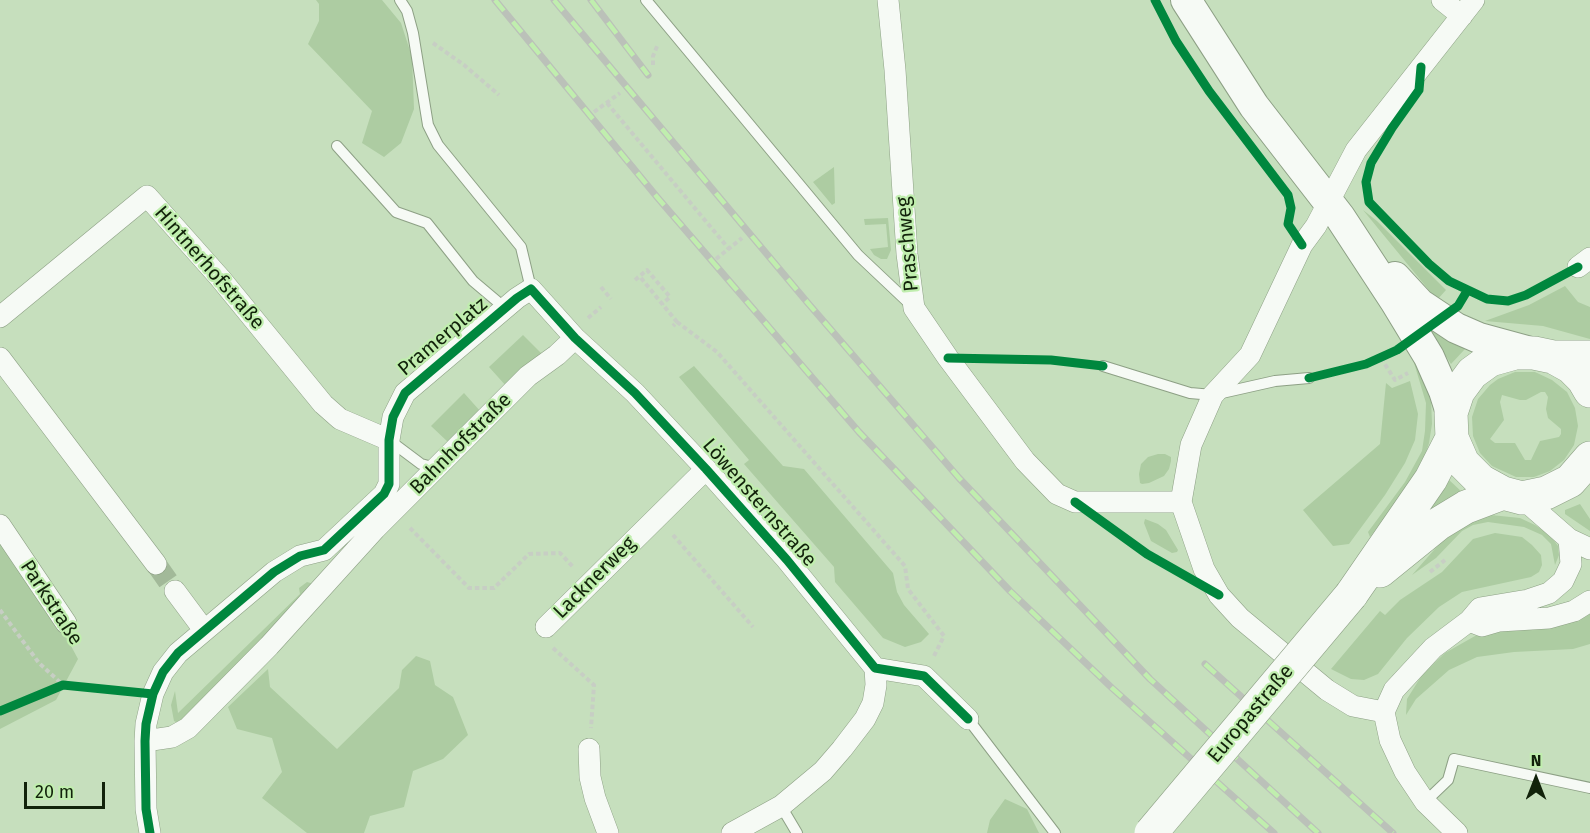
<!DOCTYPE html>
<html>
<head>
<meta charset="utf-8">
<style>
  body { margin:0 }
  #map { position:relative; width:1590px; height:833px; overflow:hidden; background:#c6dfbd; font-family:"Fira Sans",sans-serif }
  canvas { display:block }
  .north { position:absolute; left:1506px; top:749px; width:60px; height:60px; -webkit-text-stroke:4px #c0eeae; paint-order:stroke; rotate:0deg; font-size:16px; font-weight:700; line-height:24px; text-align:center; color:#11220a }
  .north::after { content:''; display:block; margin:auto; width:21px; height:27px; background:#11220a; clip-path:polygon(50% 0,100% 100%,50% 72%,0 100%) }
  .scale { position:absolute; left:24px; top:782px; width:81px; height:27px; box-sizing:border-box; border:3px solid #11220a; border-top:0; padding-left:8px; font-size:18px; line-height:21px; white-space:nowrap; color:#11220a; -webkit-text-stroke:4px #c0eeae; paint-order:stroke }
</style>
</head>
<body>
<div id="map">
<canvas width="1590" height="833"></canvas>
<div class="north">N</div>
<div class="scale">20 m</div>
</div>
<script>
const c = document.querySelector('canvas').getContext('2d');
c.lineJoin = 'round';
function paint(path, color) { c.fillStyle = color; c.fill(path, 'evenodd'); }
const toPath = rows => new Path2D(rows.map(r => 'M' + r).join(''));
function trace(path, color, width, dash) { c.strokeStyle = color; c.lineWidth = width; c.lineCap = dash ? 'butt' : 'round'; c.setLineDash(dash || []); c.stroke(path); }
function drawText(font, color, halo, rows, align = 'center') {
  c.font = font + ' "Fira Sans",sans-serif'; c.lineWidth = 4.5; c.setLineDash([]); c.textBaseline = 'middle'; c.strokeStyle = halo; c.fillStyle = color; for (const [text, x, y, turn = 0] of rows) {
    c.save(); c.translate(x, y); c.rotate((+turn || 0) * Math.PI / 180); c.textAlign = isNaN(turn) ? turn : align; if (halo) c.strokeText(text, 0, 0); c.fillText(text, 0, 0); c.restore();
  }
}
paint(toPath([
  [316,0,382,0,401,23,412,57,414,109,401,143,384,157,362,143,372,111,308,44,319,21,319,4],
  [834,167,835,203,832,205,813,182],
  [1363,210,1377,221,1446,290,1437,300],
  [888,218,891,250,887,259,881,259,874,255,870,249,888,247,886,224,865,225,864,219],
  [1565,286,1578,302,1590,307,1590,339,1543,326,1485,321,1529,305],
  [1421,317,1472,345,1465,349,1451,364],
  [523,335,542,354,507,387,489,367],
  [1412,356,1424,378,1431,397,1432,424,1429,443,1426,453,1411,482,1370,537,1368,532,1405,482,1422,451,1425,431,1426,403],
  [694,366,783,466,804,469,893,573,897,592,904,605,929,634,921,642,905,647,883,638,835,582,834,567,744,464,749,460,679,377],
  [1515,372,1535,372,1552,380,1567,392,1575,408,1578,426,1574,445,1564,460,1550,471,1534,477,1516,477,1492,466,1480,453,1473,436,1472,417,1478,399,1490,385,1498,379],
  [1541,392,1545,392,1548,397,1546,409,1548,418,1561,429,1561,434,1559,437,1540,441,1531,460,1525,460,1515,443,1495,443,1490,439,1504,420,1500,402,1502,395,1520,400,1526,400],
  [1410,381,1418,414,1415,440,1405,463,1385,495,1349,544,1333,546,1303,510,1380,444,1386,383,1392,388],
  [464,393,481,412,449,443,431,426],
  [1158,454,1165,454,1171,457,1171,461,1169,469,1164,476,1149,483,1142,484,1140,483,1139,474,1141,464,1148,457],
  [1448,479,1462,492,1432,511,1427,508],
  [1580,504,1590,519,1590,531,1565,514,1565,510],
  [1491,515,1520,518,1535,525,1550,535,1558,546,1559,555,1555,565,1551,544,1542,535,1524,527,1488,522,1473,525,1462,531,1436,558,1412,575,1441,542,1478,517],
  [1145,519,1158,524,1166,530,1178,550,1177,552,1172,553,1151,541,1144,523],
  [1495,533,1522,537,1532,545,1541,555,1542,565,1539,572,1531,577,1462,592,1439,607,1407,638,1378,674,1364,680,1351,679,1331,669,1380,611,1385,615,1400,600,1442,572,1473,539],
  [0,539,55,616,78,659,56,700,0,729],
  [307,582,314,584,315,588,178,723,174,721,171,705,175,691,178,713,300,594,299,588],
  [1590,612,1590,644,1573,649,1514,652,1477,657,1449,670,1416,699,1406,715,1407,699,1422,675,1445,653,1475,636,1496,629],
  [416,656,430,661,435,685,453,697,468,735,443,759,413,771,404,807,370,816,364,833,307,833,262,798,282,772,272,738,237,729,228,707,268,669,270,687,337,749,399,688,402,670],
  [1005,799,1027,809,1039,833,987,833,990,820]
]), '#adcca2');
trace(toPath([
  [156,564,175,591]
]), '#a2b999', 21, [21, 10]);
const service = toPath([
  [400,0,407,11,413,33,428,125,438,145,521,247,531,289],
  [646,0,858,255,912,306],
  [337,146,396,212,427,223,473,281,505,308],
  [1103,366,1190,393,1213,395,1275,381,1309,378],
  [389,440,421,464,436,468],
  [968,719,1055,833],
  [1425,802,1448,780,1454,759,1590,788],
  [781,806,797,833]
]);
const minor = toPath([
  [888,0,895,70,907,254,914,308,948,358,1025,461,1057,494,1075,502,1181,502],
  [1442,0,1462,16],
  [1474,0,1356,150,1316,226,1302,245,1250,355,1213,395,1191,445,1181,502,1204,569,1219,595,1240,618,1327,690,1353,706,1384,712,1394,690,1433,648,1469,621,1480,608,1528,600,1549,593,1563,581,1571,564,1569,539],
  [1578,267,1590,258],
  [0,317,147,196,220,278,323,404,340,419,389,440],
  [0,358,156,564],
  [1522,498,1569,539,1590,549],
  [0,525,66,623],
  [175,591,204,630],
  [1469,621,1482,626,1499,621,1549,618,1574,611,1590,601],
  [546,627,706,469],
  [1384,712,1390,740,1405,772,1425,802,1457,833],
  [145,741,172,737,188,728,269,646,375,529,528,376,557,355,575,338],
  [589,749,590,777,595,798,608,833],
  [150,833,146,809,145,741,146,724,153,694,163,672,178,653,274,572,300,556,324,550,384,494,389,484,389,440,393,417,405,393,517,298,531,289,575,338,635,393,706,469,787,560,875,668,924,676,968,719],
  [732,833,781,806,823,771,842,749,865,719,873,703,876,685,875,668]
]);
const secondary = toPath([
  [1186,0,1254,106,1340,217,1395,301,1429,357,1444,391,1451,413],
  [1395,277,1420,304,1456,328,1479,338,1534,353]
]);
const primary = toPath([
  [1553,357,1571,367,1583,379,1590,391],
  [1590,357,1553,357,1534,353,1515,353,1490,360,1472,373,1458,392,1451,413,1452,438,1463,463,1481,481,1503,493,1522,498,1546,493,1570,481,1590,458],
  [1380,571,1438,524,1466,507,1503,493],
  [1351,595,1431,479,1452,438]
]);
trace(service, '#8da085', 12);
trace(minor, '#8da085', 22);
trace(secondary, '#8da085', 32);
trace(primary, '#8da085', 34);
trace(toPath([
  [433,43,464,65,499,95],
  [653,65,653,56,658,44],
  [607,103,729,249],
  [594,112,620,93],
  [716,259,742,238],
  [641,278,677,322,673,326],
  [635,280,647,270,670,297,662,304],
  [601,287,611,299],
  [588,318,601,307],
  [677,322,717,352,905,566,908,589,944,636,934,656],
  [1381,358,1395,380,1408,373],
  [410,528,469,588,494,588,529,554,560,553,573,567],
  [673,535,753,627],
  [1430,572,1445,560],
  [0,610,39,663,63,685],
  [553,648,594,685,591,728]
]), '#c7cec4', 4, [4.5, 3]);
trace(service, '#f6faf5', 10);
trace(minor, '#f6faf5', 21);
trace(secondary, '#f6faf5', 30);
trace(primary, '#f6faf5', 33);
const rail = toPath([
  [495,0,657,197,859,432,1010,591,1112,688,1274,833],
  [554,0,807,302,959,478,1150,679,1318,833],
  [591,0,648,75],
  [1205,664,1393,833]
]);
trace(rail, '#bbc1b9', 7);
trace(rail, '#c0eeae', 4.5, [14]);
const primaryBridge = toPath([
  [1151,833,1351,595]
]);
trace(primaryBridge, '#8da085', 34, []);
trace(primaryBridge, '#f6faf5', 33);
trace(toPath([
  [1155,0,1176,41,1209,91,1288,195,1291,208,1288,224,1302,245],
  [1421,67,1419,90,1392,128,1371,163,1366,182,1369,202,1429,264,1449,281,1487,299,1508,301,1526,295,1578,267],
  [948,358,1051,360,1103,366],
  [1309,378,1366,364,1397,350,1458,306,1467,291],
  [1075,502,1147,554,1219,595],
  [0,711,63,685,153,694],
  [150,833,146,809,145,741,146,724,153,694,163,672,178,653,274,572,300,556,324,550,384,494,389,484,389,440,393,417,405,393,517,298,531,289,575,338,635,393,706,469,787,560,875,668,924,676,968,719]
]), '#00873e', 9);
drawText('20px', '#11220a', '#c0eeae', [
  ["Praschweg",908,244,-95],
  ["Hintnerhofstraße",209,268,49],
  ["Pramerplatz",443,337,-40],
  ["Bahnhofstraße",461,444,-45],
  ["Löwensternstraße",759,503,49],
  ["Lacknerweg",595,578,-45],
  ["Parkstraße",51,603,57],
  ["Europastraße",1251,714,-50]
]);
</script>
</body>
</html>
